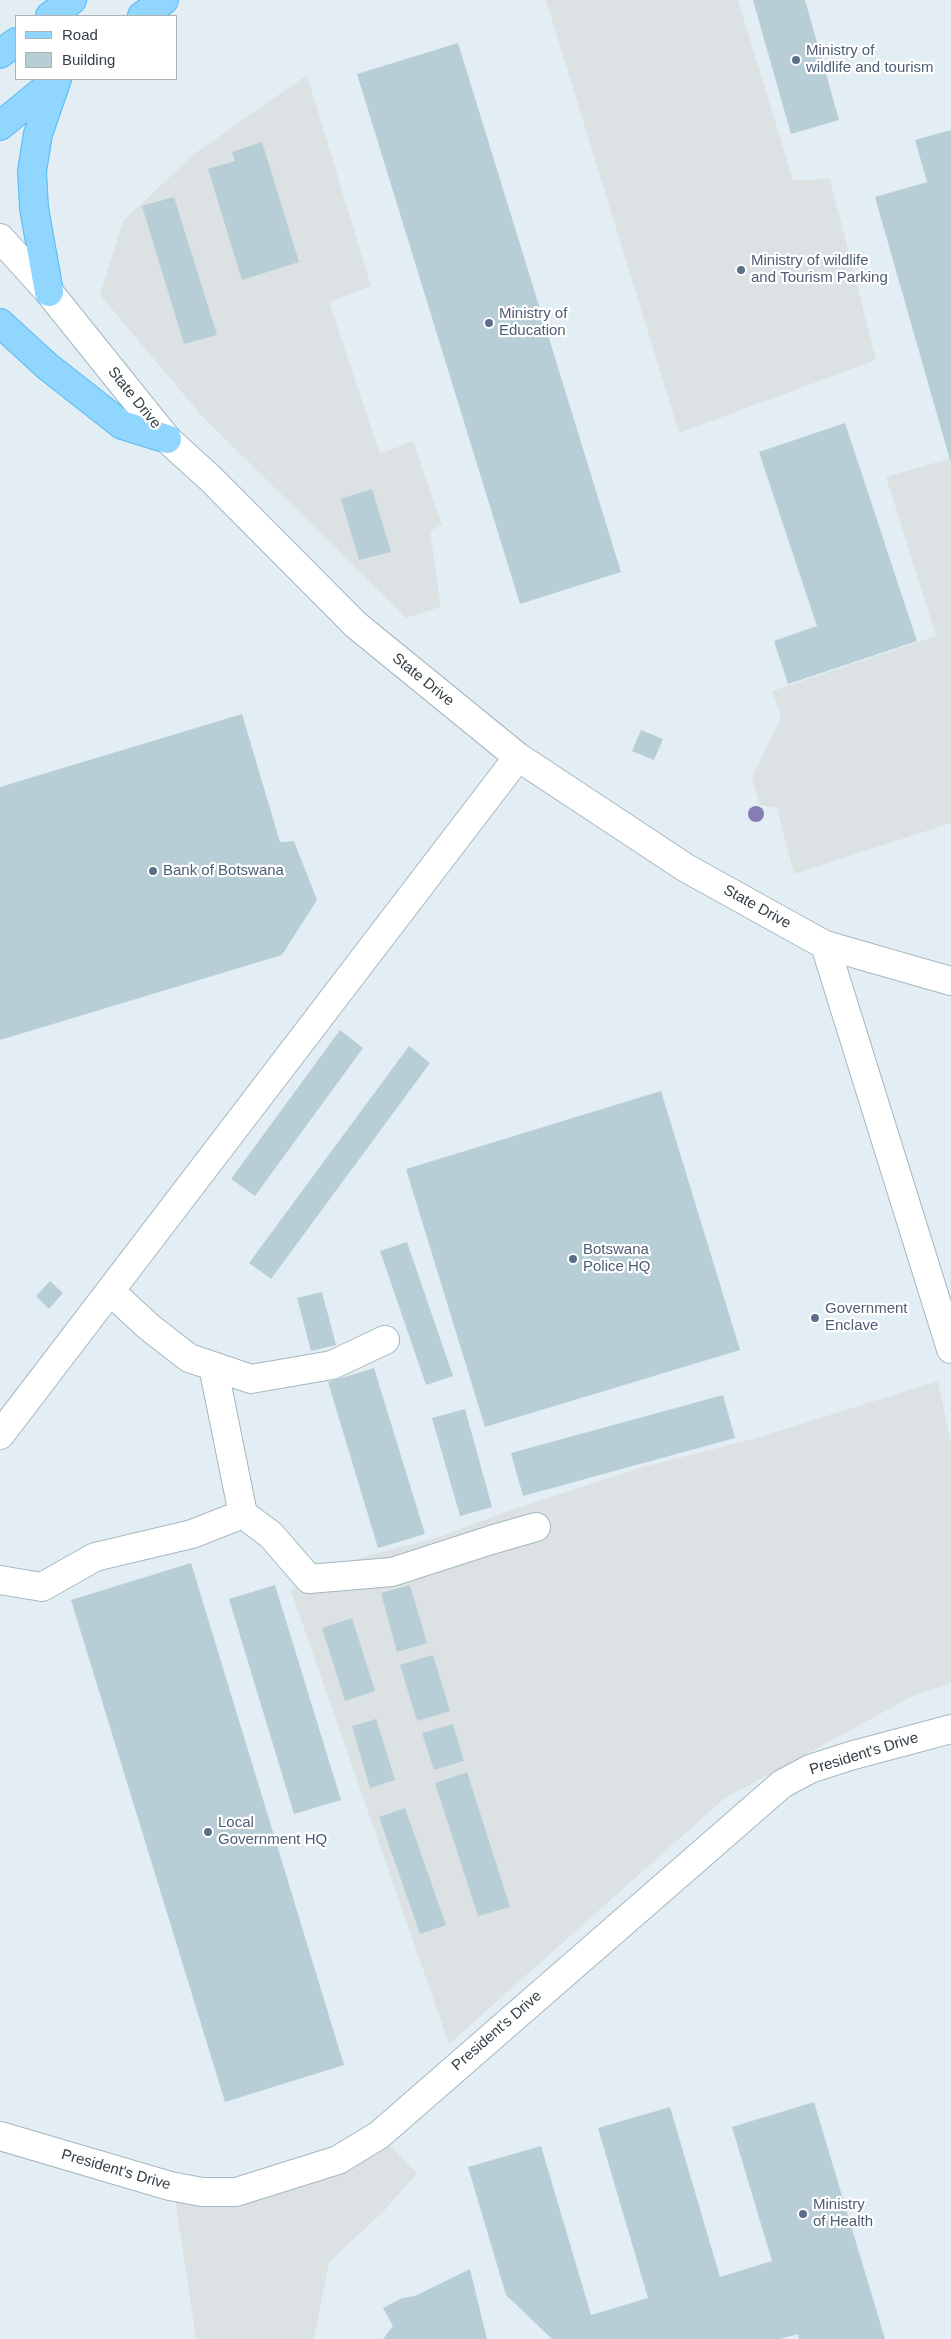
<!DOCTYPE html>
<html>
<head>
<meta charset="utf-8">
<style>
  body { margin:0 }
  #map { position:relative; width:951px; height:2339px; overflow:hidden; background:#e3eef4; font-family:Arial,sans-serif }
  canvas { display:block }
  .legend { position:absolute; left:15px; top:15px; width:162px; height:65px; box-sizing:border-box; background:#fff; border:1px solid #adb3b5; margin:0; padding:6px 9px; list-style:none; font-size:15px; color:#334146 }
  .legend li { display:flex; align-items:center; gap:10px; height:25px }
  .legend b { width:25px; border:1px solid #adb3b5 }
</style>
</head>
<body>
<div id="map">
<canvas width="951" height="2339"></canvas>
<ul class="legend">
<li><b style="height:6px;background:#91d6ff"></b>Road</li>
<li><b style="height:14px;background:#b8ced6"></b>Building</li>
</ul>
</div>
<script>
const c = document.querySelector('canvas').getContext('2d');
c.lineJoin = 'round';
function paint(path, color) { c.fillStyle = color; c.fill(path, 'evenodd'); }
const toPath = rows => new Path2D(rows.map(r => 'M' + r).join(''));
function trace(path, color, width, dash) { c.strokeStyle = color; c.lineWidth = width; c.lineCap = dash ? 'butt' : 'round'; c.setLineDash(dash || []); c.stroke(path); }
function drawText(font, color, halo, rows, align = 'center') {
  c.font = font + ' Arial,sans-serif'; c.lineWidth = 4.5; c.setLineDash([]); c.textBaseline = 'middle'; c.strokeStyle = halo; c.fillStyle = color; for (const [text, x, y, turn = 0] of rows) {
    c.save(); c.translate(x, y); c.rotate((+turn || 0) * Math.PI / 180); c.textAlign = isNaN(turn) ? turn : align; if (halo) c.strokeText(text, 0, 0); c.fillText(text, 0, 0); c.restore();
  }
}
paint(toPath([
  [546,0,738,0,793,180,830,179,876,360,679,433],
  [307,75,371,286,329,302,380,454,413,441,442,525,430,531,441,607,406,618,201,415,100,295,123,221,194,154],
  [951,458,951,823,794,874,777,808,760,805,752,778,781,717,772,691,936,636,886,477],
  [938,1381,951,1442,951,1683,913,1696,724,1799,449,2044,291,1591,330,1566,439,1537,505,1512,643,1467,753,1439],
  [382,2137,417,2173,384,2211,329,2262,314,2339,196,2339,174,2192,204,2197]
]), '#dce2e3');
paint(toPath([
  [753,0,805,0,839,120,791,134],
  [458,43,621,572,520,604,357,74],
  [951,130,951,460,950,460,875,197,927,182,915,140],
  [262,142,299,262,242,280,208,169,235,161,232,152],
  [174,197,217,335,184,344,142,206],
  [845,423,917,641,788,684,774,641,817,626,759,452],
  [372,489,391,552,359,560,341,499],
  [242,714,280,842,294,841,317,900,282,955,0,1040,0,787],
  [641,730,663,739,654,760,632,751],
  [340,1030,363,1048,255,1196,231,1179],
  [409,1046,430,1063,271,1279,249,1263],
  [661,1091,740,1350,485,1427,406,1169],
  [407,1242,453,1376,426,1385,380,1251],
  [50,1281,63,1293,49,1309,36,1296],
  [322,1292,336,1345,311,1351,297,1298],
  [374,1368,425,1534,378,1548,328,1382],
  [723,1395,735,1438,523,1496,511,1453],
  [465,1409,492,1507,460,1516,432,1418],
  [191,1563,344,2065,225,2102,71,1600],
  [275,1585,341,1800,294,1814,229,1599],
  [410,1585,427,1643,397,1652,381,1593],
  [352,1618,375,1691,345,1701,322,1628],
  [433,1655,450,1711,417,1721,400,1665],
  [376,1719,395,1780,370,1788,352,1726],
  [453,1724,464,1761,434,1770,422,1733],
  [467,1772,510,1907,478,1916,435,1783],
  [405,1808,446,1925,420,1934,379,1817],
  [814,2102,885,2339,799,2339,798,2334,780,2339,552,2339,506,2295,468,2167,541,2146,591,2315,648,2298,598,2128,670,2107,720,2277,772,2261,732,2127],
  [470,2269,487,2339,383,2339,393,2326,383,2308,402,2298,415,2296]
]), '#b8ced6');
const street = toPath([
  [0,238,49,292,167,439,211,479,356,625,518,757,686,868,825,945,951,981],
  [825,945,951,1349],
  [110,1291,149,1327,189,1358,251,1379,332,1365,385,1340],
  [213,1366,243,1514],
  [0,1435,518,757],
  [0,1580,42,1587,95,1557,192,1534,243,1514,271,1535,309,1579,392,1572,491,1540,536,1527],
  [0,2136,170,2186,202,2192,236,2192,338,2160,379,2135,782,1784,810,1769,850,1756,951,1729]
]);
const primary = toPath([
  [50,16,72,0],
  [142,16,164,0],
  [0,54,16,42],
  [0,126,57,79],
  [49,292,34,208,32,171,38,134,57,79],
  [0,323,47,366,122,425,167,439]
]);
trace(street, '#a5b7c0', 30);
trace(primary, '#54b9f1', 30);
trace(street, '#fff', 28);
trace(primary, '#91d6ff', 28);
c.fillStyle = '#867db3';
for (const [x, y] of [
  [756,814]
]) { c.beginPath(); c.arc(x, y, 8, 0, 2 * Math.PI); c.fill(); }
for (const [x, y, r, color] of [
  [796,60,5,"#5c6f8a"],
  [741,270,5,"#5c6f8a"],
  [489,323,5,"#5c6f8a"],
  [153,871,5,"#5c6f8a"],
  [573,1259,5,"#5c6f8a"],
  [815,1318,5,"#5c6f8a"],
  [208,1832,5,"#5c6f8a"],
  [803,2214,5,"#5c6f8a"]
]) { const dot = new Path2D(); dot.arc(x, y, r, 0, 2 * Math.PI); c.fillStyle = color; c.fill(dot); trace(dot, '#fff', 2); }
drawText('15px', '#4e5e75', '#fff', [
  ["Ministry of",806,51],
  ["wildlife and tourism",806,68],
  ["Ministry of wildlife",751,261],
  ["and Tourism Parking",751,278],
  ["Ministry of",499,314],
  ["Education",499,331],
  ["Bank of Botswana",163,871],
  ["Botswana",583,1250],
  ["Police HQ",583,1267],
  ["Government",825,1309],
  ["Enclave",825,1326],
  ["Local",218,1823],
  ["Government HQ",218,1840],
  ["Ministry",813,2205],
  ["of Health",813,2222]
], 'left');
drawText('15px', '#334146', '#fff', [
  ["State Drive",134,398,51],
  ["State Drive",423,680,39],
  ["State Drive",757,907,29],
  ["President's Drive",864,1754,-17],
  ["President's Drive",497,2031,-41],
  ["President's Drive",116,2170,16]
]);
</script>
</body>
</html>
